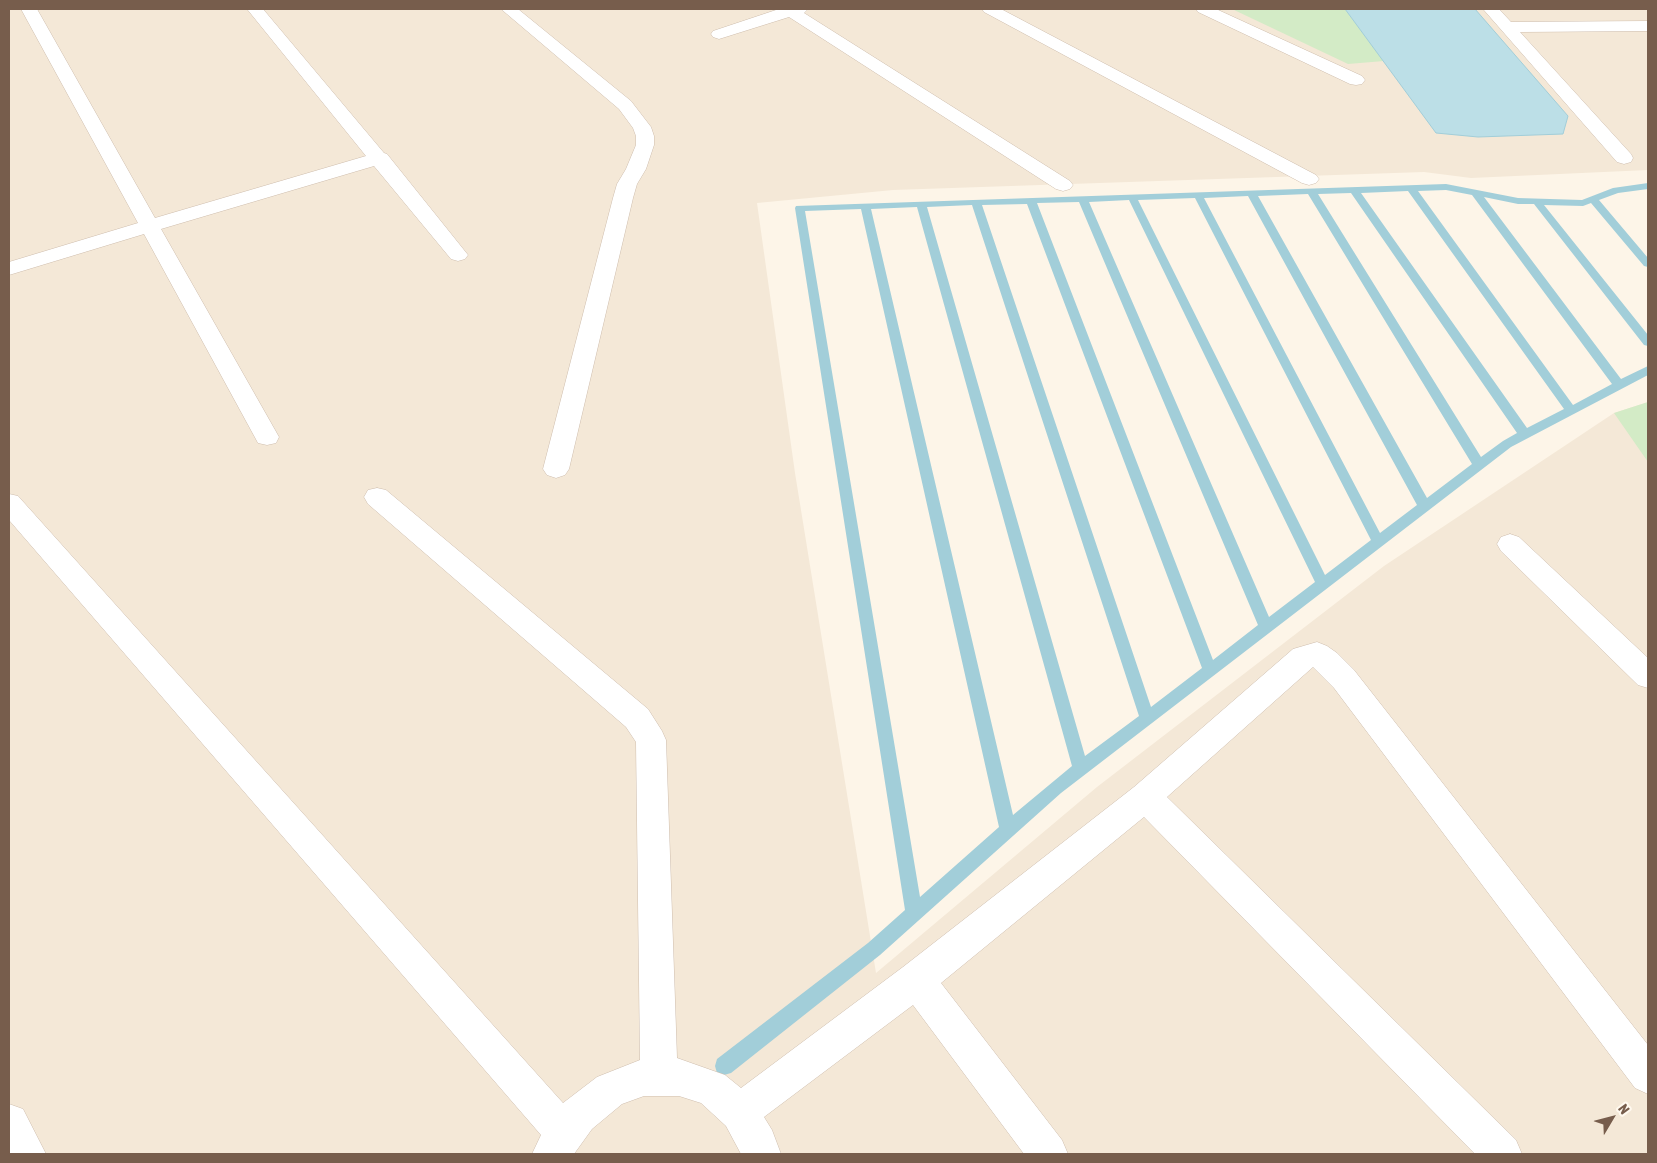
<!DOCTYPE html>
<html>
<head>
<meta charset="utf-8">
<style>
  body { margin:0 }
  #map { position:relative; width:1657px; height:1163px; overflow:hidden; background:#fdf5e8; font-family:"Asap Condensed",sans-serif }
  canvas { display:block }
  .frame { position:absolute; inset:0; border:10px solid #775d4c; pointer-events:none }
  .north { position:absolute; left:1587px; top:1093px; width:50px; height:50px; -webkit-text-stroke:4px #fff9ef; paint-order:stroke; rotate:53deg; font-size:14px; font-weight:700; line-height:20px; text-align:center; color:#775d4c }
  .north::after { content:''; display:block; margin:auto; width:18px; height:22px; background:#775d4c; clip-path:polygon(50% 0,100% 100%,50% 72%,0 100%) }
</style>
</head>
<body>
<div id="map">
<canvas width="1657" height="1163"></canvas>
<div class="frame"></div>
<div class="north">N</div>
</div>
<script>
const c = document.querySelector('canvas').getContext('2d');
c.lineJoin = 'round';
function paint(path, color) { c.fillStyle = color; c.fill(path, 'evenodd'); }
const toPath = rows => new Path2D(rows.map(r => 'M' + r).join(''));
function trace(path, color, width, dash) { c.strokeStyle = color; c.lineWidth = width; c.lineCap = dash ? 'butt' : 'round'; c.setLineDash(dash || []); c.stroke(path); }
paint(toPath([
  [9,9,1648,9,1648,170,1471,178,1424,172,893,190,757,203,795,473,876,973,1097,787,1384,566,1614,413,1648,402,1648,1154,9,1154]
]), '#f4e8d7');
paint(toPath([
  [1232,9,1345,9,1384,61,1348,64],
  [1648,402,1648,462,1614,413]
]), '#d3ebc6');
const water = toPath([
  [1345,9,1475,9,1568,116,1563,134,1478,137,1436,133,1345,9]
]);
paint(water, '#bcdfe7');
trace(water, '#a2ced9', 1);
paint(toPath([
  [1648,183,1648,189,1618,193,1599,200,1648,258,1648,267,1644,266,1591,203,1583,206,1544,205,1648,335,1648,346,1644,345,1534,204,1518,204,1484,197,1621,379,1648,366,1648,375,1511,447,1061,793,880,955,731,1073,724,1075,717,1073,715,1066,717,1059,868,943,905,910,795,208,796,206,1446,184,1518,198,1582,200,1613,188,1648,183],
  [1446,190,1472,195,1612,384,1573,405,1418,191,1446,190],
  [1408,191,1564,409,1527,428,1361,193,1408,191],
  [1351,193,1517,433,1503,441,1481,457,1318,194,1351,193],
  [1308,194,1472,464,1427,498,1258,196,1308,194],
  [1248,196,1417,505,1380,533,1204,198,1248,196],
  [1195,198,1371,540,1325,575,1138,200,1195,198],
  [1129,200,1315,582,1269,617,1089,202,1129,200],
  [1079,202,1258,625,1213,660,1037,203,1079,202],
  [1027,204,1202,668,1151,707,982,205,1027,204],
  [972,205,1139,716,1085,756,927,207,972,205],
  [917,207,1072,766,1013,815,871,209,917,207],
  [861,209,999,827,920,897,805,211,861,209]
]), '#a2ced9');
const minor = toPath([
  [21,9,37,9,155,218,366,156,247,9,263,9,384,153,387,154,468,255,465,259,458,261,451,259,374,166,161,229,279,437,276,443,267,445,258,443,144,234,9,275,9,262,138,223,21,9],
  [501,9,518,9,631,101,651,127,654,136,654,145,646,169,637,184,633,198,569,469,565,475,556,478,547,475,543,469,613,198,617,184,626,169,636,145,636,136,633,128,619,109,501,9],
  [779,9,808,9,804,13,1070,181,1073,185,1070,189,1063,191,1056,189,789,17,719,39,713,37,711,34,713,31,779,9],
  [982,9,1001,9,1316,175,1319,179,1316,183,1309,185,1302,183,984,12,982,9],
  [1196,9,1216,9,1362,76,1365,80,1362,84,1356,85,1350,84,1198,12,1196,9],
  [1483,9,1499,9,1511,22,1648,21,1648,31,1520,32,1631,154,1633,158,1631,162,1624,164,1617,162,1483,9],
  [377,488,386,490,648,709,662,731,666,740,677,1058,725,1075,741,1088,903,967,1134,787,1293,649,1317,642,1327,646,1337,653,1354,670,1648,1045,1648,1094,1635,1088,1334,688,1313,667,1167,797,1516,1140,1522,1154,1475,1154,1144,817,941,983,1062,1140,1068,1154,1024,1154,913,1005,764,1117,772,1130,781,1154,741,1154,726,1126,701,1103,679,1096,644,1096,622,1104,592,1129,574,1154,532,1154,541,1135,9,520,9,494,18,496,563,1103,597,1077,640,1060,636,742,626,727,368,504,364,497,368,490,377,488],
  [1510,534,1519,537,1648,658,1648,688,1638,685,1501,551,1497,544,1501,537,1510,534],
  [9,1104,23,1109,46,1154,9,1154,9,1104]
]);
trace(minor, '#cfbeae', 1);
paint(minor, '#fff');
</script>
</body>
</html>
